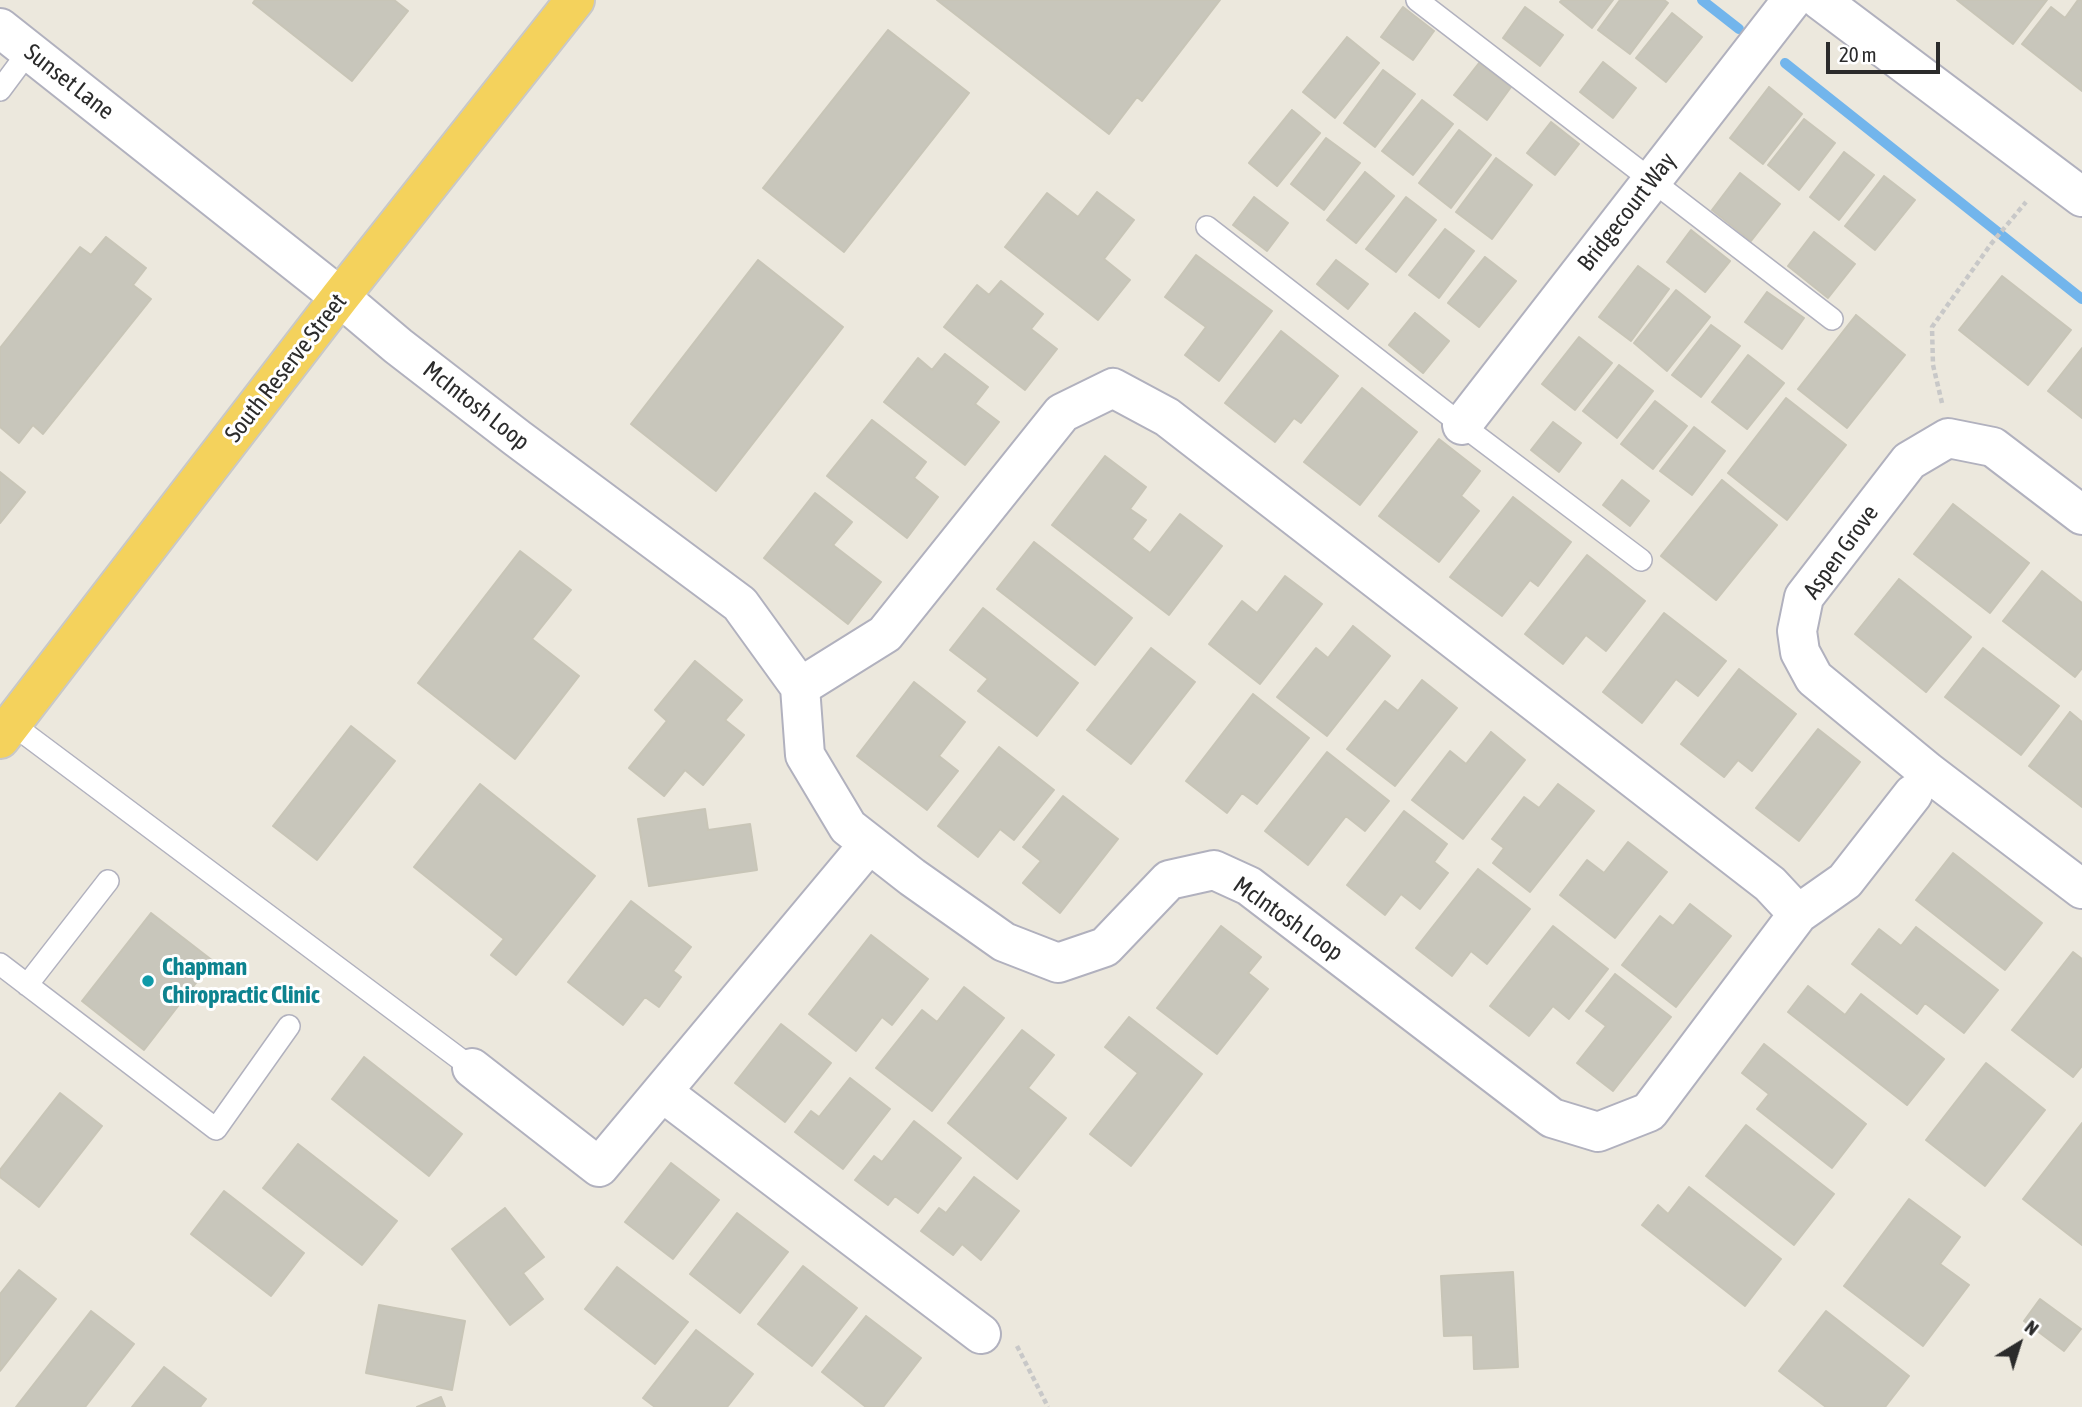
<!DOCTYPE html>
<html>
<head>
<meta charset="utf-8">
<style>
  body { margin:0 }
  #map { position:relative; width:2082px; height:1407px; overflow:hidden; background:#ece8dd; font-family:"Asap Condensed",sans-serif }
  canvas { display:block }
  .north { position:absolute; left:1984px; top:1309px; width:70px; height:70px; -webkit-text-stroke:5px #fff; paint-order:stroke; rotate:38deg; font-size:19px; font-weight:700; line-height:28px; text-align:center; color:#2b2b2b }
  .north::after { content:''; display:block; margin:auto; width:24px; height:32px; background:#2b2b2b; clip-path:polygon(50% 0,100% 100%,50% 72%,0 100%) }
  .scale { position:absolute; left:1826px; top:42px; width:114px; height:32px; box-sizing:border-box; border:4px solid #2b2b2b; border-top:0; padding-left:9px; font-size:21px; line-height:24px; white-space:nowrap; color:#2b2b2b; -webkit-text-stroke:5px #fff; paint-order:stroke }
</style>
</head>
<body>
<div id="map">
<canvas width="2082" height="1407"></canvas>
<div class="north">N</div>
<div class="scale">20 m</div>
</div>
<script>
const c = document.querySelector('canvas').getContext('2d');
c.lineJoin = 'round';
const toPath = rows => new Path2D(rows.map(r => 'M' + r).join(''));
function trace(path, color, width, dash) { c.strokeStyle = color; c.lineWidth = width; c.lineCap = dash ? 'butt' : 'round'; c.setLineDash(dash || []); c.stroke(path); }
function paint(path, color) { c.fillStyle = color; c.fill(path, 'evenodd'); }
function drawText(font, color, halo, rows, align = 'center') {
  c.font = font + ' "Asap Condensed",sans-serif'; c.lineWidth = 6; c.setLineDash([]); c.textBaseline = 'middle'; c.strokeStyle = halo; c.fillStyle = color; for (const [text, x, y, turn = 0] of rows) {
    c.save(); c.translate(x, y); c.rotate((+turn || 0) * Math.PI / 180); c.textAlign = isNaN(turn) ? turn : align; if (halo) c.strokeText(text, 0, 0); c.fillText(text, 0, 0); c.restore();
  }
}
trace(toPath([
  [1702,0,1739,29],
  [1785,63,2082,299]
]), '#72b5ec', 10);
const building = toPath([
  [255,0,394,0,408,11,352,81,253,3,255,0],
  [937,0,1220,0,1142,101,1137,97,1109,134,937,0],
  [1562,0,1613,0,1592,28,1560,2,1562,0],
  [1620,0,1664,0,1668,3,1630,54,1598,30,1620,0],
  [1957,0,2047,0,2013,44,1957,0],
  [2078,0,2082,0,2082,91,2022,44,2051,7,2065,18,2078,0],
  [1403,7,1434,31,1413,60,1381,37,1403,7],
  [1525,7,1563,35,1540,66,1503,38,1525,7],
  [1672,13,1702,37,1666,82,1636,58,1672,13],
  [888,30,969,93,844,252,763,188,888,30],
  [1347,37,1379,63,1335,118,1303,92,1347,37],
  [1603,62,1636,88,1613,118,1580,92,1603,62],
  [1479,63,1511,87,1487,120,1454,95,1479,63],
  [1383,70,1415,94,1375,147,1344,123,1383,70],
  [1769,87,1802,114,1763,164,1730,138,1769,87],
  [1422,100,1453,124,1413,175,1382,151,1422,100],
  [1292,110,1320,133,1277,186,1249,163,1292,110],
  [1804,119,1835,143,1799,190,1768,165,1804,119],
  [1551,122,1579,144,1555,175,1527,153,1551,122],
  [1459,130,1491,155,1451,208,1419,183,1459,130],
  [1326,138,1360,163,1324,210,1291,184,1326,138],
  [1844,152,1874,175,1839,220,1810,197,1844,152],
  [1496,158,1532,185,1492,239,1456,212,1496,158],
  [1365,172,1394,196,1356,243,1327,220,1365,172],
  [1740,173,1780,204,1751,241,1712,210,1740,173],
  [1884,176,1915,200,1875,250,1845,226,1884,176],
  [1097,192,1134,220,1104,259,1130,280,1098,320,1005,247,1047,193,1078,217,1097,192],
  [1254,197,1288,223,1267,251,1233,225,1254,197],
  [1406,197,1436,220,1396,272,1366,249,1406,197],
  [1445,229,1474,251,1439,298,1409,275,1445,229],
  [1691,230,1730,261,1705,292,1667,262,1691,230],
  [1814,232,1855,264,1828,298,1788,266,1814,232],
  [106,237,146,268,133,285,151,299,43,434,33,425,19,443,0,427,0,348,80,247,91,255,106,237],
  [1196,255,1272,311,1219,381,1185,355,1206,327,1165,297,1196,255],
  [1485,257,1516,281,1479,327,1448,303,1485,257],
  [758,260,843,327,716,491,631,424,758,260],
  [1336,260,1368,284,1348,309,1317,284,1336,260],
  [1638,266,1669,289,1631,341,1599,317,1638,266],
  [2002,276,2071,330,2028,385,1959,330,2002,276],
  [1001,281,1043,314,1031,329,1057,349,1025,390,944,327,977,285,989,295,1001,281],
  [1676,290,1710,317,1667,371,1634,343,1676,290],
  [1767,292,1804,318,1782,349,1745,322,1767,292],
  [1415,313,1449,341,1423,373,1389,345,1415,313],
  [1856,315,1905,355,1847,428,1798,389,1856,315],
  [1711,325,1740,346,1701,397,1672,375,1711,325],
  [1281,331,1338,376,1301,423,1294,418,1275,442,1225,403,1281,331],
  [1579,337,1612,363,1575,410,1542,384,1579,337],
  [2082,348,2082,418,2048,391,2082,348],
  [945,354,988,387,975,404,999,422,965,465,884,402,918,358,932,370,945,354],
  [1748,355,1784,383,1747,429,1712,402,1748,355],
  [1619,365,1653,391,1617,438,1583,411,1619,365],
  [1362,388,1417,432,1360,505,1304,462,1362,388],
  [1786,398,1846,445,1787,520,1728,473,1786,398],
  [1655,401,1687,426,1653,469,1621,444,1655,401],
  [872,420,926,462,914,478,938,497,907,538,827,476,872,420],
  [1553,422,1581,443,1559,472,1531,450,1553,422],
  [1694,427,1725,451,1692,495,1660,471,1694,427],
  [1439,439,1480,471,1461,496,1479,511,1439,562,1379,516,1439,439],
  [1105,456,1146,487,1130,509,1146,520,1132,539,1150,553,1180,514,1222,546,1169,615,1052,525,1105,456],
  [0,472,25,492,0,523,0,472],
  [1622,480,1649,501,1630,526,1603,505,1622,480],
  [1722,480,1777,525,1716,600,1661,556,1722,480],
  [815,493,852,522,833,545,881,582,848,624,764,558,815,493],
  [1513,497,1571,542,1538,586,1530,580,1502,616,1450,577,1513,497],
  [1953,504,2029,563,1990,613,1914,554,1953,504],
  [1034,542,1132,618,1095,665,997,589,1034,542],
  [520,551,571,590,532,639,579,676,515,759,418,683,520,551],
  [1587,555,1645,601,1606,651,1586,635,1563,664,1525,634,1587,555],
  [2042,571,2082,603,2082,668,2075,677,2003,621,2042,571],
  [1285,576,1322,604,1260,684,1209,644,1242,601,1257,613,1285,576],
  [1899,579,1971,637,1926,692,1855,634,1899,579],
  [983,608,1078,683,1037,736,978,691,988,679,950,650,983,608],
  [1664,613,1726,661,1698,696,1676,679,1642,723,1603,692,1664,613],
  [1353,626,1390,656,1327,736,1277,697,1316,648,1328,658,1353,626],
  [1151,648,1195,682,1131,764,1087,730,1151,648],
  [1983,648,2059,706,2021,755,1945,697,1983,648],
  [695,661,742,700,725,720,744,735,703,785,685,770,664,796,629,768,667,721,655,710,695,661],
  [1739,669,1796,714,1752,771,1738,760,1724,777,1681,744,1739,669],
  [1422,680,1457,708,1395,786,1347,749,1385,701,1398,711,1422,680],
  [914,682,965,722,939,756,958,771,927,810,857,756,914,682],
  [1253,694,1309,738,1257,804,1242,793,1227,813,1186,781,1253,694],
  [2070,712,2082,722,2082,807,2029,766,2070,712],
  [351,726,395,761,317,860,273,826,351,726],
  [1818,729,1860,762,1799,841,1756,808,1818,729],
  [1491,732,1525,760,1463,839,1412,800,1450,751,1466,764,1491,732],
  [999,747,1054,790,1014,840,1000,829,978,857,938,826,999,747],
  [1327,752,1389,801,1365,831,1346,816,1308,865,1265,831,1327,752],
  [480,784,595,876,516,975,491,955,504,939,414,867,480,784],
  [1558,784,1594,811,1530,892,1493,863,1504,848,1492,839,1524,797,1539,808,1558,784],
  [1063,796,1118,839,1060,913,1023,883,1041,861,1023,847,1063,796],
  [705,809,708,830,750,824,757,870,649,886,638,819,705,809],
  [1404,811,1447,844,1434,862,1448,873,1420,909,1401,894,1385,915,1347,885,1404,811],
  [1628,842,1667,872,1615,938,1560,895,1587,860,1604,873,1628,842],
  [1953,853,2042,923,2005,970,1916,900,1953,853],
  [1478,869,1530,909,1487,964,1471,951,1452,976,1416,948,1478,869],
  [631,901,691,947,673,971,681,977,659,1007,645,997,623,1025,568,982,631,901],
  [1690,904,1731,936,1676,1007,1622,965,1660,916,1673,926,1690,904],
  [151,913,213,961,144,1050,82,1001,151,913],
  [1221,926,1261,957,1248,973,1268,989,1217,1054,1157,1008,1221,926],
  [1553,926,1608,969,1569,1019,1553,1006,1529,1036,1490,1006,1553,926],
  [1916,927,1998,990,1964,1033,1925,1003,1917,1014,1852,964,1879,929,1901,946,1916,927],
  [871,935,928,979,892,1025,882,1017,856,1051,809,1014,871,935],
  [2073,952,2082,959,2082,1066,2073,1077,2012,1030,2073,952],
  [1615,974,1671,1017,1613,1091,1577,1063,1606,1026,1586,1011,1615,974],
  [1808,986,1845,1015,1861,994,1944,1059,1907,1105,1788,1012,1808,986],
  [964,987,1004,1018,932,1111,876,1068,922,1010,937,1022,964,987],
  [1129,1017,1202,1074,1131,1166,1090,1134,1138,1073,1105,1047,1129,1017],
  [781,1024,831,1063,785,1122,735,1083,781,1024],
  [1022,1030,1054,1055,1028,1088,1066,1118,1017,1179,948,1123,1022,1030],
  [1764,1044,1866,1124,1832,1168,1757,1109,1769,1094,1742,1073,1764,1044],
  [364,1057,462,1134,429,1176,332,1099,364,1057],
  [1986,1063,2045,1110,1985,1186,1926,1140,1986,1063],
  [850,1078,890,1109,843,1169,795,1132,811,1111,819,1117,850,1078],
  [60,1093,102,1126,39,1207,0,1177,0,1170,60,1093],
  [914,1121,961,1158,918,1213,895,1196,888,1205,855,1180,874,1156,882,1162,914,1121],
  [2082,1123,2082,1245,2023,1199,2082,1123],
  [1746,1125,1834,1194,1794,1245,1706,1176,1746,1125],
  [298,1144,397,1221,362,1265,263,1188,298,1144],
  [671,1163,719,1200,673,1259,625,1222,671,1163],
  [974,1177,1019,1211,981,1260,962,1244,953,1255,921,1231,939,1208,946,1213,974,1177],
  [1689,1187,1781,1259,1745,1306,1642,1225,1658,1205,1668,1214,1689,1187],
  [224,1191,304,1253,271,1296,191,1234,224,1191],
  [1909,1199,1960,1237,1940,1264,1969,1285,1923,1346,1844,1286,1909,1199],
  [505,1208,544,1257,523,1273,543,1299,510,1325,452,1249,505,1208],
  [737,1213,788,1252,740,1313,690,1274,737,1213],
  [803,1266,857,1308,812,1366,758,1324,803,1266],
  [617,1267,688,1322,655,1364,585,1309,617,1267],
  [19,1270,56,1299,0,1371,0,1294,19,1270],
  [1513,1272,1518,1367,1474,1369,1473,1335,1444,1336,1441,1276,1513,1272],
  [2040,1299,2081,1329,2064,1351,2024,1321,2040,1299],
  [379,1305,465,1321,452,1390,366,1373,379,1305],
  [91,1311,134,1344,85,1407,16,1407,91,1311],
  [1826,1311,1909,1376,1885,1407,1826,1407,1779,1371,1826,1311],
  [866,1316,921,1358,883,1407,866,1407,822,1372,866,1316],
  [696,1330,753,1374,727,1407,655,1407,643,1398,696,1330],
  [164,1367,206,1399,200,1407,132,1407,164,1367],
  [441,1397,445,1407,417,1407,441,1397]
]);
paint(building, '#c8c6bb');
trace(building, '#c8c5b7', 2);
const service = toPath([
  [1417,0,1832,319],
  [0,90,29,51],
  [1207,227,1462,425,1641,560],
  [12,724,472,1068],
  [0,964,216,1129,289,1026],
  [27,985,108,881]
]);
const minor = toPath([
  [1820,0,2082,197],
  [0,28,340,297,398,346,517,438,740,604,800,687,885,634,1062,413,1113,388,1167,417,1770,884,1798,914,1845,881,1913,794],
  [1462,425,1792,0],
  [2082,515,1993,447,1948,438,1909,461,1804,597,1797,631,1800,652,1814,678,1928,772,2082,889],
  [800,687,805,755,848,827,912,877,1004,942,1058,963,1105,947,1169,880,1214,870,1249,886,1552,1118,1598,1132,1649,1112,1798,914],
  [472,1068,599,1167,869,844],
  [662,1092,981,1334]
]);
const trunk = toPath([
  [0,739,340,297,575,0]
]);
trace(service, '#b1b1be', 24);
trace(minor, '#b1b1be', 42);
trace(trunk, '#c8c8c8', 42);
trace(toPath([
  [1942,403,1933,365,1932,327,1991,244,2026,202],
  [1017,1346,1048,1407]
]), '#c8c8c8', 4.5, [5, 3.5]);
trace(service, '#fff', 21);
trace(minor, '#fff', 38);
trace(trunk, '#f4d25c', 38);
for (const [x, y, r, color] of [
  [148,981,7,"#0f9aa8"]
]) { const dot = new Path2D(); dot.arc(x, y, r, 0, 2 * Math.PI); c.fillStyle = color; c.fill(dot); trace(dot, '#fff', 2.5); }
drawText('24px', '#2b2b2b', '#fff', [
  ["Sunset Lane",69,82,38],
  ["Bridgecourt Way",1627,212,-52],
  ["South Reserve Street",286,368,-52],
  ["McIntosh Loop",476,406,38],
  ["Aspen Grove",1841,552,-54],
  ["McIntosh Loop",1288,919,35]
]);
drawText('bold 24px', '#0d838f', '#fff', [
  ["Chapman",162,967],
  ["Chiropractic Clinic",162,995]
], 'left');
</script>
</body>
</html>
